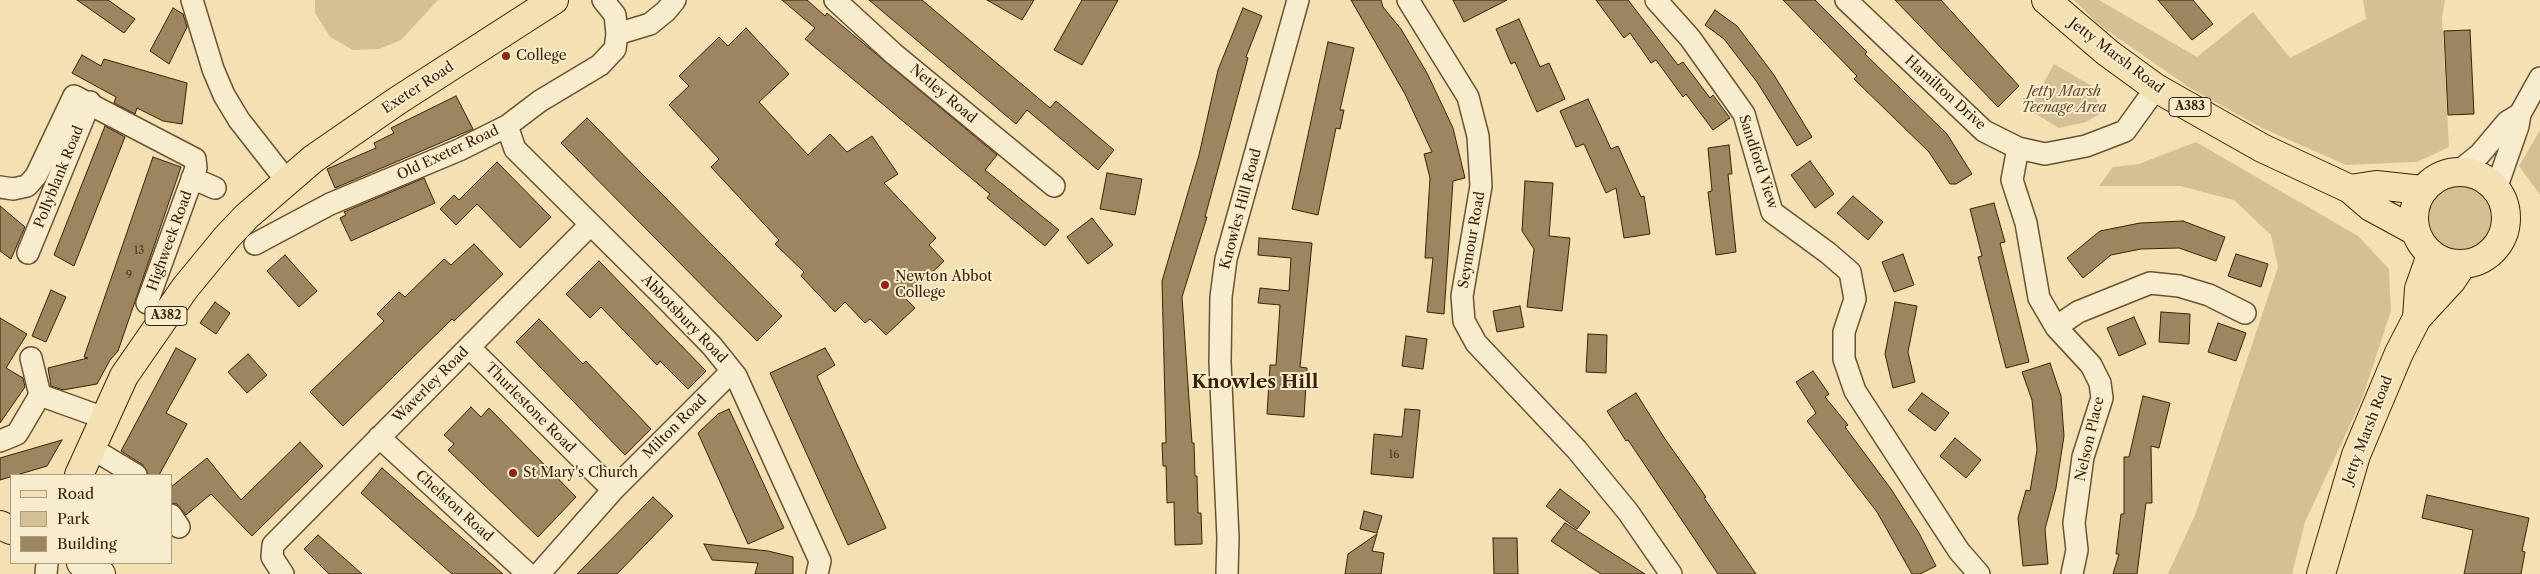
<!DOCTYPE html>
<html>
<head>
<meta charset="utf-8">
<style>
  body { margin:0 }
  #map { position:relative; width:2540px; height:574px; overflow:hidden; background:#f4e1b3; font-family:"Libre Caslon Text",serif }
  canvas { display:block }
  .legend { position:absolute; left:10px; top:474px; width:162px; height:90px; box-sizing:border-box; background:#f8ecce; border:1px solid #ad9b7e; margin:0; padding:6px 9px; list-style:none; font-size:15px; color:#3d2105 }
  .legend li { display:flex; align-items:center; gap:10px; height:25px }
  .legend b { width:25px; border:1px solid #ad9b7e }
</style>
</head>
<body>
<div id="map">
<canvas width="2540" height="574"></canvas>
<ul class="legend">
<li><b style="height:6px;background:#f4e1b3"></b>Road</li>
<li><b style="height:14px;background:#d5c095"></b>Park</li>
<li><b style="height:14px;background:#9c855f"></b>Building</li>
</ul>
</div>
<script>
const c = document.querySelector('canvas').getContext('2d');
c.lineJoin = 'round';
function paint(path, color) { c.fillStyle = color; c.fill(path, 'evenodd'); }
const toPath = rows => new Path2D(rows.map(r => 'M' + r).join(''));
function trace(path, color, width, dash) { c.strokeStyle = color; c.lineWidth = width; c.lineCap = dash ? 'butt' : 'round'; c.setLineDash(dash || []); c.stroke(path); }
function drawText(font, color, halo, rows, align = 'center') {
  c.font = font + ' "Libre Caslon Text",serif'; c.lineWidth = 4; c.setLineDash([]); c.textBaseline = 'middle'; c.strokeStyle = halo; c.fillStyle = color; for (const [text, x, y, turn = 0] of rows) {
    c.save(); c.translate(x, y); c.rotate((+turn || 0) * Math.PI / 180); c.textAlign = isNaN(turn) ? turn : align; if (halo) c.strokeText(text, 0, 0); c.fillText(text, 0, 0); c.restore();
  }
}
paint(toPath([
  [315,0,438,0,401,40,379,49,353,50,330,37,315,13],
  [2074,0,2099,0,2197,57,2253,12,2290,58,2366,19,2363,0,2445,0,2442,17,2449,147,2417,162,2346,165,2262,128,2190,88,2098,24],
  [2054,64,2092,86,2101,113,2086,122,2059,128,2029,110],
  [2540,130,2540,195,2519,166],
  [2196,142,2358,236,2389,269,2391,311,2362,399,2305,522,2292,574,2168,574,2195,515,2278,267,2271,235,2234,200,2180,186,2099,186,2113,167,2139,164],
  '2422 219a36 36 0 1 1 72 0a36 36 0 1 1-72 0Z'
]), '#d5c095');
const building = toPath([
  [77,0,108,0,135,19,124,33,77,0],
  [782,0,807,0,825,16,827,13,997,155,985,170,1059,230,1045,246,987,198,990,194,805,39,815,28,782,0],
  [869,0,922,0,1050,108,1056,101,1114,150,1098,170,1027,110,1016,124,869,0],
  [987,0,1034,0,1022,20,987,0],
  [1082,0,1118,0,1082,65,1054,50,1082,0],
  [1351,0,1381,0,1383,7,1401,29,1427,73,1453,128,1465,178,1453,181,1444,314,1427,312,1433,258,1425,258,1430,178,1424,154,1432,152,1405,94,1351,0],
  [1453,0,1507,0,1464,22,1453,0],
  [1596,0,1628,0,1678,65,1683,62,1710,98,1713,95,1730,118,1713,130,1686,94,1683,97,1656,60,1651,63,1630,33,1624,38,1596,0],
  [1783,0,1815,0,1867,52,1865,54,1947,134,1972,174,1956,184,1950,184,1929,152,1854,79,1857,76,1783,0],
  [1895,0,1941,0,2019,86,1998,107,1895,0],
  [2158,0,2193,0,2213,24,2192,40,2158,0],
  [173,8,183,14,187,27,169,64,150,51,173,8],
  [1243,8,1262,16,1246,57,1248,58,1205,217,1207,217,1182,297,1192,443,1194,443,1195,476,1197,476,1198,513,1201,513,1202,544,1175,545,1174,502,1167,503,1166,466,1163,466,1162,443,1166,443,1162,281,1199,155,1218,70,1243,8],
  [1715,10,1737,26,1774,75,1812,137,1797,146,1757,82,1724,39,1705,25,1715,10],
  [1519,19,1540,67,1549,63,1565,99,1537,112,1515,62,1511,64,1496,29,1519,19],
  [746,28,789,74,759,102,808,155,830,134,847,152,872,136,898,174,884,183,936,238,929,245,944,261,905,298,915,308,886,335,870,319,865,323,845,302,835,312,801,276,804,272,775,244,779,240,711,167,719,159,669,105,689,86,679,76,719,37,728,46,746,28],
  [2470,30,2474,114,2448,115,2444,31,2470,30],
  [1328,42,1354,48,1340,110,1344,110,1340,129,1336,128,1318,215,1292,209,1328,42],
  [82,55,101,66,104,59,187,83,182,124,163,121,137,108,135,114,114,103,116,97,72,73,82,55],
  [456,96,473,129,335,188,327,169,376,148,374,143,394,133,391,128,456,96],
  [1588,99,1611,149,1618,146,1641,197,1644,196,1650,234,1624,238,1616,188,1606,193,1584,144,1576,147,1560,111,1588,99],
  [587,118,782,316,757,341,561,143,587,118],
  [105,126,125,137,74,266,54,255,105,126],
  [1729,145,1732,174,1728,174,1736,252,1716,255,1708,192,1712,191,1708,148,1729,145],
  [153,157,181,167,118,351,110,360,97,384,63,390,51,386,48,368,88,358,84,357,153,157],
  [1810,161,1834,194,1815,208,1791,175,1810,161],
  [497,162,551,217,520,248,477,204,456,225,440,209,454,195,459,200,497,162],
  [1107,173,1142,179,1135,215,1100,209,1107,173],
  [424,178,435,203,351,241,340,218,346,215,344,212,424,178],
  [1525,181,1553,183,1549,236,1570,238,1562,311,1527,307,1534,249,1522,231,1525,181],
  [1853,196,1883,222,1868,240,1837,213,1853,196],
  [1994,203,2005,242,2000,243,2029,362,2006,368,1978,257,1982,256,1970,209,1994,203],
  [0,206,25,227,11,259,0,251,0,206],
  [1092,218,1113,245,1088,264,1067,237,1092,218],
  [2183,221,2225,237,2216,261,2179,248,2141,249,2111,255,2083,278,2067,258,2100,231,2140,223,2183,221],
  [1259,238,1312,243,1300,367,1307,368,1304,417,1267,414,1270,365,1276,365,1280,305,1258,303,1260,288,1289,291,1291,258,1258,255,1259,238],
  [474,244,503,274,454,321,452,319,343,426,310,392,384,321,377,314,399,292,405,297,444,259,451,265,474,244],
  [1903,254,1914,285,1894,292,1882,262,1903,254],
  [2236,254,2268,264,2261,287,2228,276,2236,254],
  [285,255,317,291,299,307,267,271,285,255],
  [599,261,706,371,688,389,660,361,657,365,601,307,590,318,566,294,599,261],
  [51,290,66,297,46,342,32,336,51,290],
  [215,302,230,313,216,334,200,323,215,302],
  [1895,302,1917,306,1908,352,1915,382,1893,388,1885,354,1895,302],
  [1520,306,1524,327,1497,332,1493,311,1520,306],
  [2161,312,2190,314,2189,344,2159,342,2161,312],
  [2134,317,2146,344,2119,356,2107,328,2134,317],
  [0,318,27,334,6,368,23,378,25,387,0,423,0,318],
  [539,319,583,364,586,361,651,429,625,455,516,342,539,319],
  [2218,323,2246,333,2236,361,2208,352,2218,323],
  [1588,334,1607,335,1606,373,1586,372,1588,334],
  [1406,336,1427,339,1423,369,1402,366,1406,336],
  [176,348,196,359,166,413,187,424,159,475,148,475,143,465,121,451,176,348],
  [825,348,835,365,817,376,886,528,848,545,770,373,825,348],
  [248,354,267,375,247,393,228,372,248,354],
  [2050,363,2061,396,2064,436,2056,488,2045,529,2048,564,2023,566,2018,518,2026,490,2030,491,2037,450,2032,400,2022,372,2050,363],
  [1813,371,1829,394,1825,397,1848,425,1845,427,1891,489,1919,533,1936,566,1920,574,1912,574,1877,512,1807,421,1816,413,1796,382,1813,371],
  [1636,393,1665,439,1706,497,1704,498,1756,574,1718,574,1628,440,1626,441,1607,411,1636,393],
  [1922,393,1949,413,1935,431,1908,410,1922,393],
  [2143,396,2170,403,2159,448,2151,446,2152,503,2146,503,2137,574,2113,574,2119,554,2116,554,2121,514,2124,514,2124,457,2129,457,2143,396],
  [471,407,481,417,489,408,576,497,538,537,448,450,454,444,444,435,471,407],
  [729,409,784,528,748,544,698,433,718,414,729,409],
  [1405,409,1420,410,1413,478,1371,474,1374,434,1402,437,1405,409],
  [1955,438,1981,460,1966,478,1940,456,1955,438],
  [62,440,47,466,0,480,0,458,62,440],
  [300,442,323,466,252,536,211,494,186,515,177,504,171,503,171,487,207,458,241,500,300,442],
  [382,468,503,574,452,574,361,493,382,468],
  [1560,489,1590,512,1577,529,1546,506,1560,489],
  [2427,495,2529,518,2522,551,2525,552,2521,574,2464,574,2473,530,2422,518,2427,495],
  [653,497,673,516,617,574,577,574,653,497],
  [1364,511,1382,516,1377,533,1360,529,1364,511],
  [1565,523,1645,574,1601,574,1551,541,1565,523],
  [1377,534,1372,551,1384,553,1381,574,1345,574,1348,554,1377,534],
  [318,535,362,574,329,574,304,549,318,535],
  [1493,538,1517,538,1518,574,1494,574,1493,538],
  [704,544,768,551,793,557,793,574,755,574,758,563,712,560,704,544]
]);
paint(building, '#9c855f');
trace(building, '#3d2105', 1);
const street = toPath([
  [192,0,213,69,224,95,239,120,286,180],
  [603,0,615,15,617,34],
  [835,0,894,54,1054,186],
  [1408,0,1468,97,1478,136,1481,186,1462,296,1464,321,1476,343,1577,450,1628,512,1671,574],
  [1656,0,1690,38,1744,114,1772,212,1828,253,1850,272,1855,299,1844,332,1844,359,1855,391,1959,551,1979,574],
  [1846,0,1984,131,2018,148,2045,154,2086,146,2125,131,2156,88],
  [507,126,515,149,670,303,712,346,736,376,820,561,817,574],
  [2018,148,2012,180,2026,223,2039,298,2056,327,2091,365,2100,383,2102,398,2083,457,2074,523,2077,550,2072,574],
  [2459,171,2480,154,2507,122,2520,114],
  [192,178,215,188],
  [0,187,13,189,27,186,36,176,74,96,195,159,196,168,147,303],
  [2496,189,2518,126,2520,114,2540,78],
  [255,244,330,204,459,150,507,126,540,101,600,65,615,49,617,34,650,24,666,11,675,0],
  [28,253,90,102],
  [2056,327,2078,312,2150,283,2179,286,2209,295,2245,313],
  [469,347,613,490],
  [31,358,40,395,104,418],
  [379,437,528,574],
  [0,441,17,434,40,395],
  [91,448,136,475],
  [171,515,179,527],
  [46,574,47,563],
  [283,574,272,557,273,545,590,225],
  [539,574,613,490,732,371],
  [1227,574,1228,538,1220,362,1221,297,1226,259,1298,0]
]);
const secondary = toPath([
  [81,563,101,574]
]);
const primary = toPath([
  [2046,0,2108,53,2156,88,2262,148,2350,189,2371,207,2415,231],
  '2414 218a46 46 0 1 1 92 0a46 46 0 1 1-92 0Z',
  [2350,189,2376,185,2422,190],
  [2417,318,2419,289,2431,255],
  [79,475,124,376,185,288,227,237,247,216,313,159,397,101,554,0],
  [0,525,11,530],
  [2321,574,2356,455,2399,353,2417,318,2452,280,2462,265]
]);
trace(street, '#6b5130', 24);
trace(secondary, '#3d2105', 30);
trace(primary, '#3d2105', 30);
trace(street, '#f8ecce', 21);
trace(secondary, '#f8ecce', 28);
trace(primary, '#f4e1b3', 28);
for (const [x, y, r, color] of [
  [506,56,5,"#8f2418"],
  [885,285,5,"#8f2418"],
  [513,473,5,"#8f2418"]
]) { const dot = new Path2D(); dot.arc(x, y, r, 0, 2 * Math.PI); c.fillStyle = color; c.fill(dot); trace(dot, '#f8ecce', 2); }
drawText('11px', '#553a1c', null, [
  ["13",139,251],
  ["9",129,276],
  ["16",1394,455]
]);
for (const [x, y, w] of [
  [2190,107,42],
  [166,316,42]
]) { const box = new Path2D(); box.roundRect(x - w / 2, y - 9.5, w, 19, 4); c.fillStyle = '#f8ecce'; c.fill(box); trace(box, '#3d2105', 1); }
drawText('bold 12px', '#3d2105', null, [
  ["A383",2190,107],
  ["A382",166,316]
]);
drawText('14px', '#3d2105', '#f8ecce', [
  ["College",516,56],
  ["Newton Abbot",895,277],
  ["College",895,293],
  ["St Mary's Church",523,473]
], 'left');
drawText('14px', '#3d2105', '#f8ecce', [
  ["Jetty Marsh Road",2116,56,37],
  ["Exeter Road",418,88,-33],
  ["Hamilton Drive",1945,93,42],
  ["Netley Road",943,94,40],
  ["Old Exeter Road",448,153,-25],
  ["Sandford View",1758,162,72],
  ["Pollyblank Road",59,177,-68],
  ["Knowles Hill Road",1241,209,-75],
  ["Seymour Road",1472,240,-80],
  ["Highweek Road",170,241,-70],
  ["Abbotsbury Road",684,319,46],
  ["Waverley Road",431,385,-45],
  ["Thurlestone Road",530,408,45],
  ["Milton Road",675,427,-45],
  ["Jetty Marsh Road",2368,430,-69],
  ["Nelson Place",2090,439,-77],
  ["Chelston Road",454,506,42]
]);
drawText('italic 14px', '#634929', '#f8ecce', [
  ["Jetty Marsh",2064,92],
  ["Teenage Area",2064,108]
]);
drawText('bold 19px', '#3d2105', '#f8ecce', [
  ["Knowles Hill",1255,383]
]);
</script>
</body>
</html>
